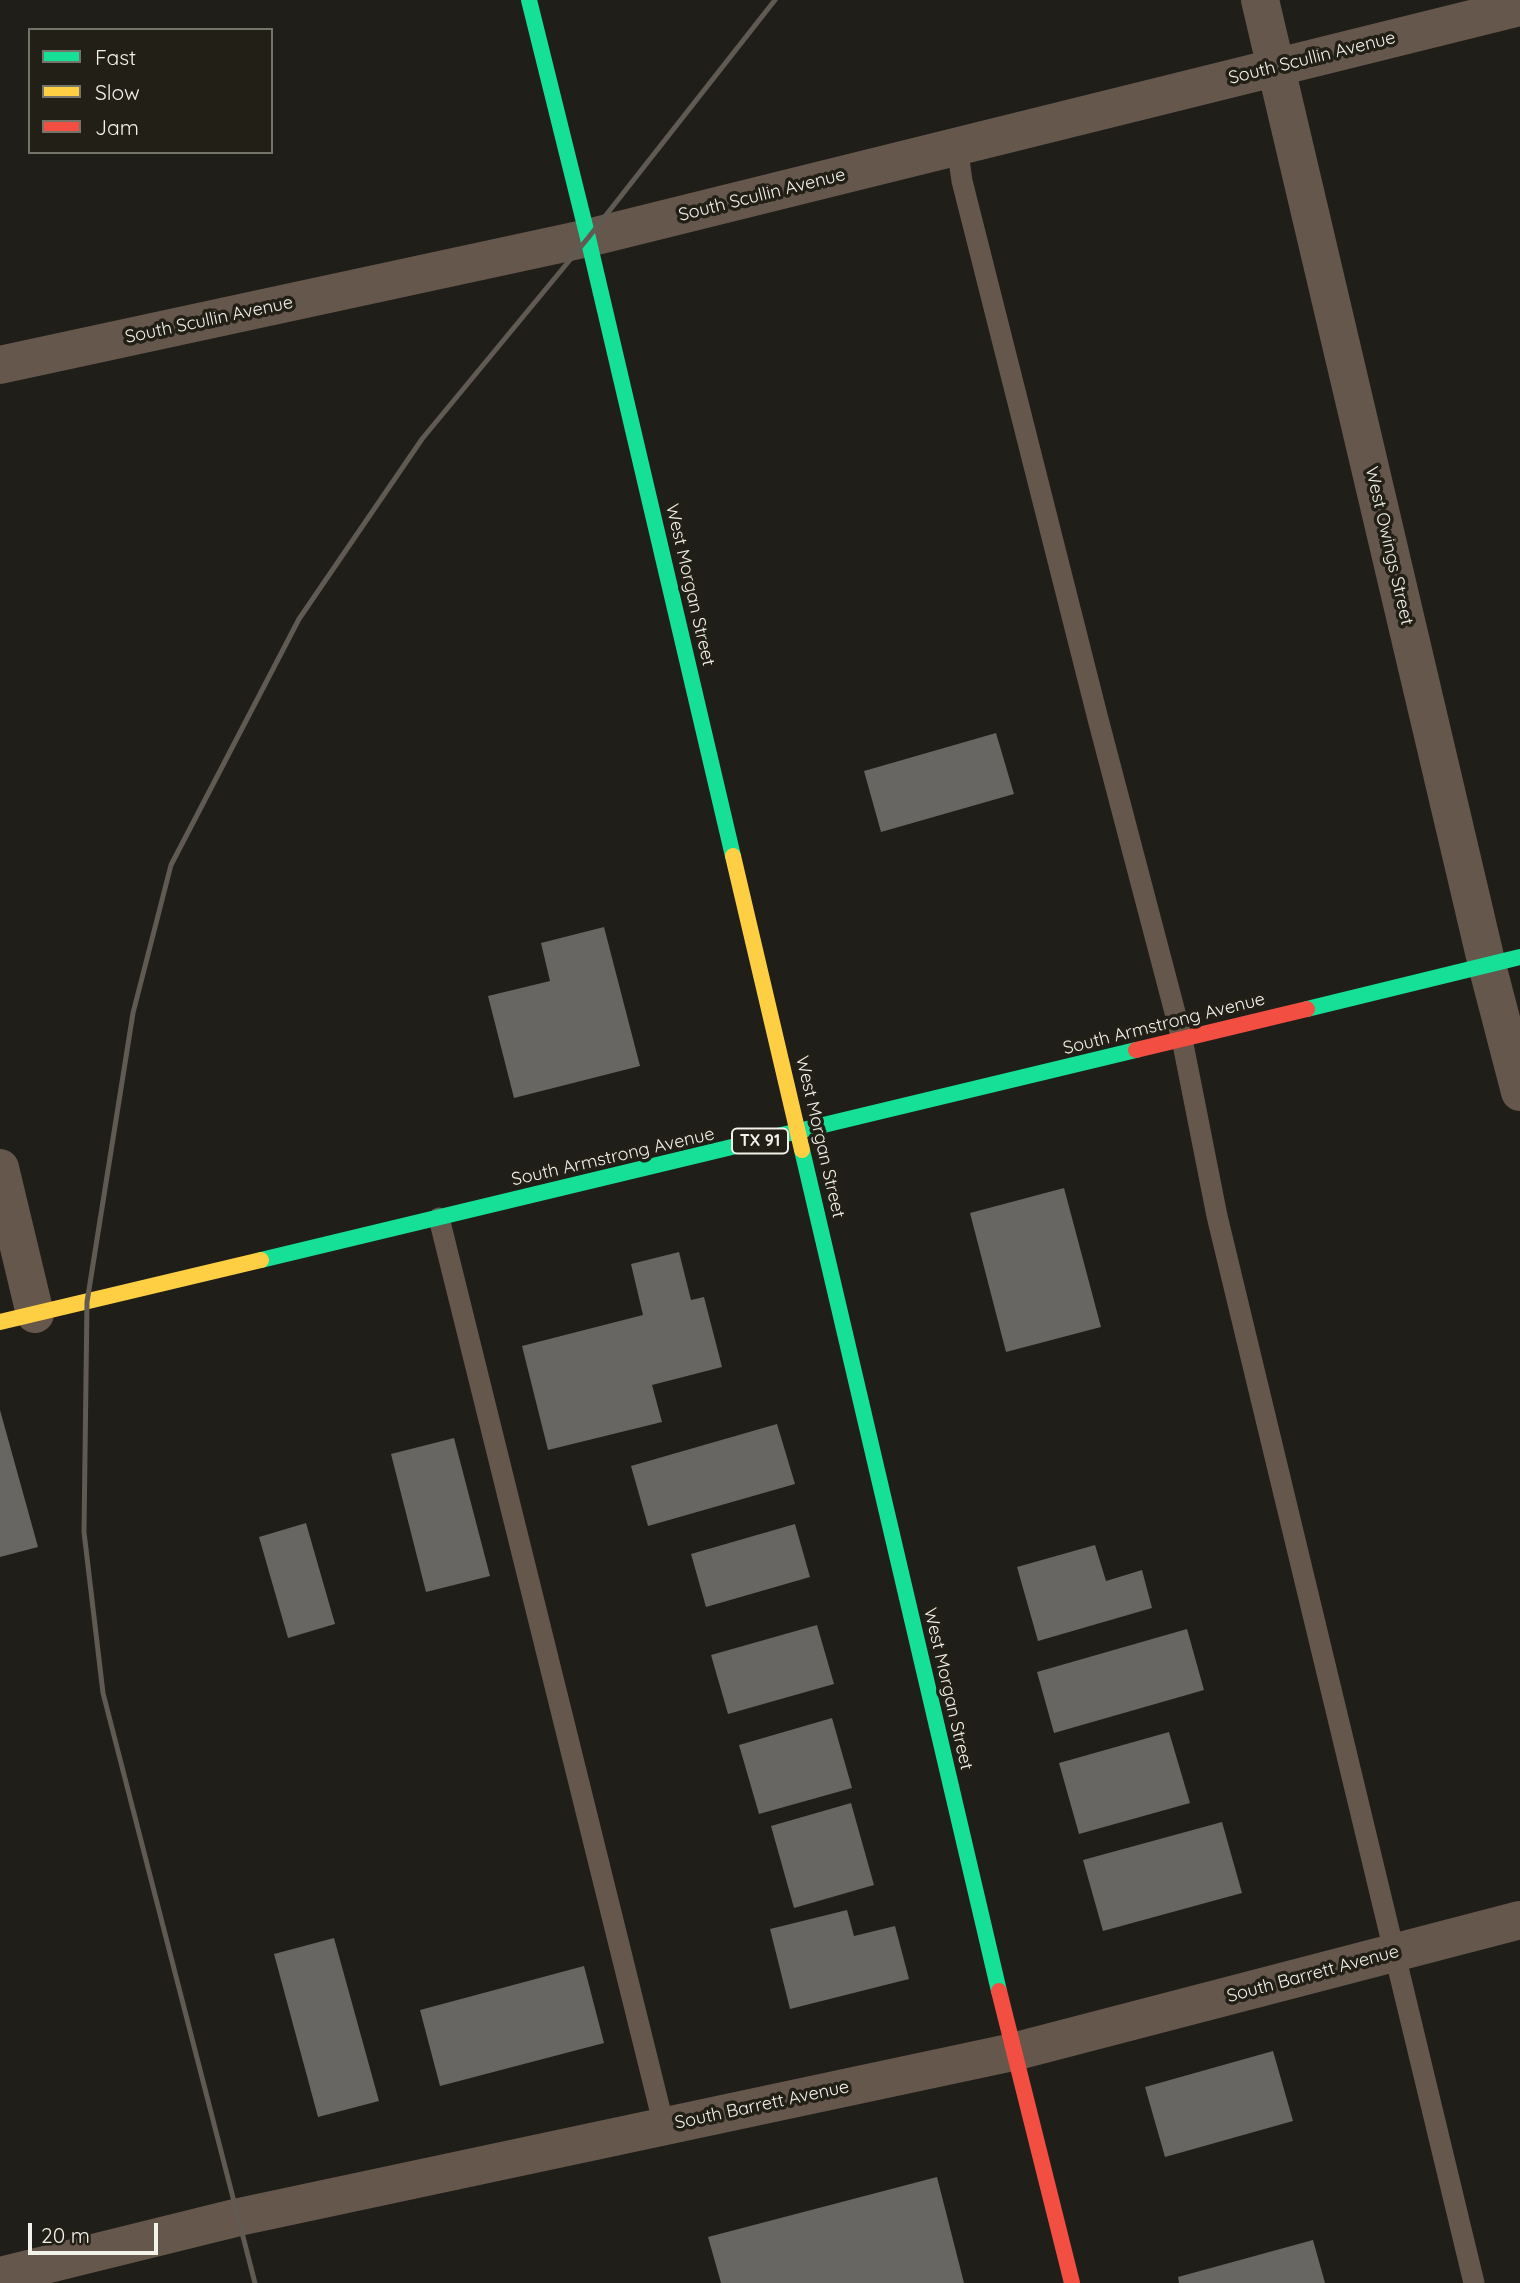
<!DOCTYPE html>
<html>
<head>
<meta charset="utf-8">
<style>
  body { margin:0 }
  #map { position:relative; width:1520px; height:2283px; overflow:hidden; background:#1f1e19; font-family:Quicksand,sans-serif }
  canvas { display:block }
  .legend { position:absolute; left:28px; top:28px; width:245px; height:126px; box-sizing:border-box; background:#222016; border:2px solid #75746b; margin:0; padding:9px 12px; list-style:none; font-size:21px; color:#f2f1ea }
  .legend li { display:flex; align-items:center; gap:14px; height:35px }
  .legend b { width:35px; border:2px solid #75746b }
  .scale { position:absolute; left:28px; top:2223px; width:130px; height:32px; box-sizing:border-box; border:4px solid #f2f1ea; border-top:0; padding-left:9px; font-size:21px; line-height:24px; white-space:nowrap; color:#f2f1ea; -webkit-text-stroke:5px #222016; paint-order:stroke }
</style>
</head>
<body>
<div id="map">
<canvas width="1520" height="2283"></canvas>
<ul class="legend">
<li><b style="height:9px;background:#16e098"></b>Fast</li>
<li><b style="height:9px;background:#ffcf43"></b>Slow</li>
<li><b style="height:9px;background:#f24e42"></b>Jam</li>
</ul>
<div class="scale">20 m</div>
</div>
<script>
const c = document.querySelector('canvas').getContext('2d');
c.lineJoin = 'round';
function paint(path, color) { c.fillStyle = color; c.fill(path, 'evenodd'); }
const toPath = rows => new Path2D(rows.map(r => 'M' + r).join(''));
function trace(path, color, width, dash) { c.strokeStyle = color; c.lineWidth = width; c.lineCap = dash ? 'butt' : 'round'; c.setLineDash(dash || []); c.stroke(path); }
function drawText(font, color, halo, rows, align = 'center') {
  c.font = font + ' Quicksand,sans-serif'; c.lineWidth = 7; c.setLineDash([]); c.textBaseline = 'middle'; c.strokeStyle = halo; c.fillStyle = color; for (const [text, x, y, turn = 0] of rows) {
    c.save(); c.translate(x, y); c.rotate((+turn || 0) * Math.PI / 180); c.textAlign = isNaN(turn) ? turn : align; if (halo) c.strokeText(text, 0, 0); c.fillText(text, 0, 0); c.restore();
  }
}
paint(toPath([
  [996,733,1014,794,881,832,864,771],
  [604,927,640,1066,514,1098,488,996,550,981,541,943],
  [1064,1188,1101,1327,1006,1352,970,1213],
  [679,1252,691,1300,704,1297,722,1367,652,1385,662,1422,548,1450,522,1346,643,1315,631,1264],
  [0,1410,38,1547,0,1557],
  [777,1424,795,1484,648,1526,631,1466],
  [454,1438,490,1576,426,1592,391,1454],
  [306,1523,335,1624,288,1638,259,1537],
  [795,1524,810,1577,706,1607,691,1554],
  [1095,1545,1106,1581,1142,1570,1152,1608,1038,1641,1017,1567],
  [817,1625,834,1684,728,1714,711,1655],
  [1187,1629,1204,1690,1054,1733,1037,1672],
  [832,1718,852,1788,759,1814,739,1745],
  [1169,1732,1190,1803,1079,1834,1059,1763],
  [851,1803,874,1885,794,1908,771,1826],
  [1222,1822,1242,1893,1103,1931,1083,1860],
  [847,1910,854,1936,895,1926,909,1979,790,2009,770,1929],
  [334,1938,379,2101,318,2117,274,1954],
  [584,1966,604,2043,440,2086,420,2010],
  [1273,2051,1293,2121,1165,2157,1145,2087],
  [937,2177,964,2283,721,2283,708,2237],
  [1313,2240,1325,2283,1179,2283,1178,2277]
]), '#676662');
trace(toPath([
  [957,146,962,181,1098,719,1182,1039,1217,1216,1474,2283],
  [439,1218,664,2126]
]), '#66574d', 21);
trace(toPath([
  [1260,0,1487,965,1520,1092],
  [0,365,588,238,1520,7],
  [0,1168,35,1314],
  [0,2276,239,2217,1013,2052,1520,1920]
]), '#66574d', 38);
trace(toPath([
  [529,0,588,238,733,856],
  [1307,1009,1520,957],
  [802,1150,999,1991],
  [261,1260,1136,1050]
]), '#16e098', 16);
trace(toPath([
  [733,856,802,1150],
  [0,1322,261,1260]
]), '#ffcf43', 16);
trace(toPath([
  [1136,1050,1307,1009],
  [999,1991,1072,2283]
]), '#f24e42', 16);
trace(toPath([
  [255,2283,103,1693,84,1532,87,1302,133,1013,171,865,299,619,422,439,588,238,775,0]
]), '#615a53', 5);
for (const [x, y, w] of [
  [760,1141,56]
]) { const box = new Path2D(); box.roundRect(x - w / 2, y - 12.5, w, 25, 5); c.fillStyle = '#222016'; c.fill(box); trace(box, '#f2f1ea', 2); }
drawText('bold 16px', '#f2f1ea', null, [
  ["TX 91",760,1141]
]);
drawText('18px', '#f2f1ea', '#222016', [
  ["South Scullin Avenue",1312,58,-14],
  ["South Scullin Avenue",762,195,-14],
  ["South Scullin Avenue",209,320,-12],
  ["West Owings Street",1389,546,77],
  ["West Morgan Street",690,585,77],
  ["South Armstrong Avenue",1164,1024,-14],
  ["West Morgan Street",820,1137,77],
  ["South Armstrong Avenue",613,1157,-13],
  ["West Morgan Street",948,1689,77],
  ["South Barrett Avenue",1313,1974,-15],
  ["South Barrett Avenue",762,2105,-12]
]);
</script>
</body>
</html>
